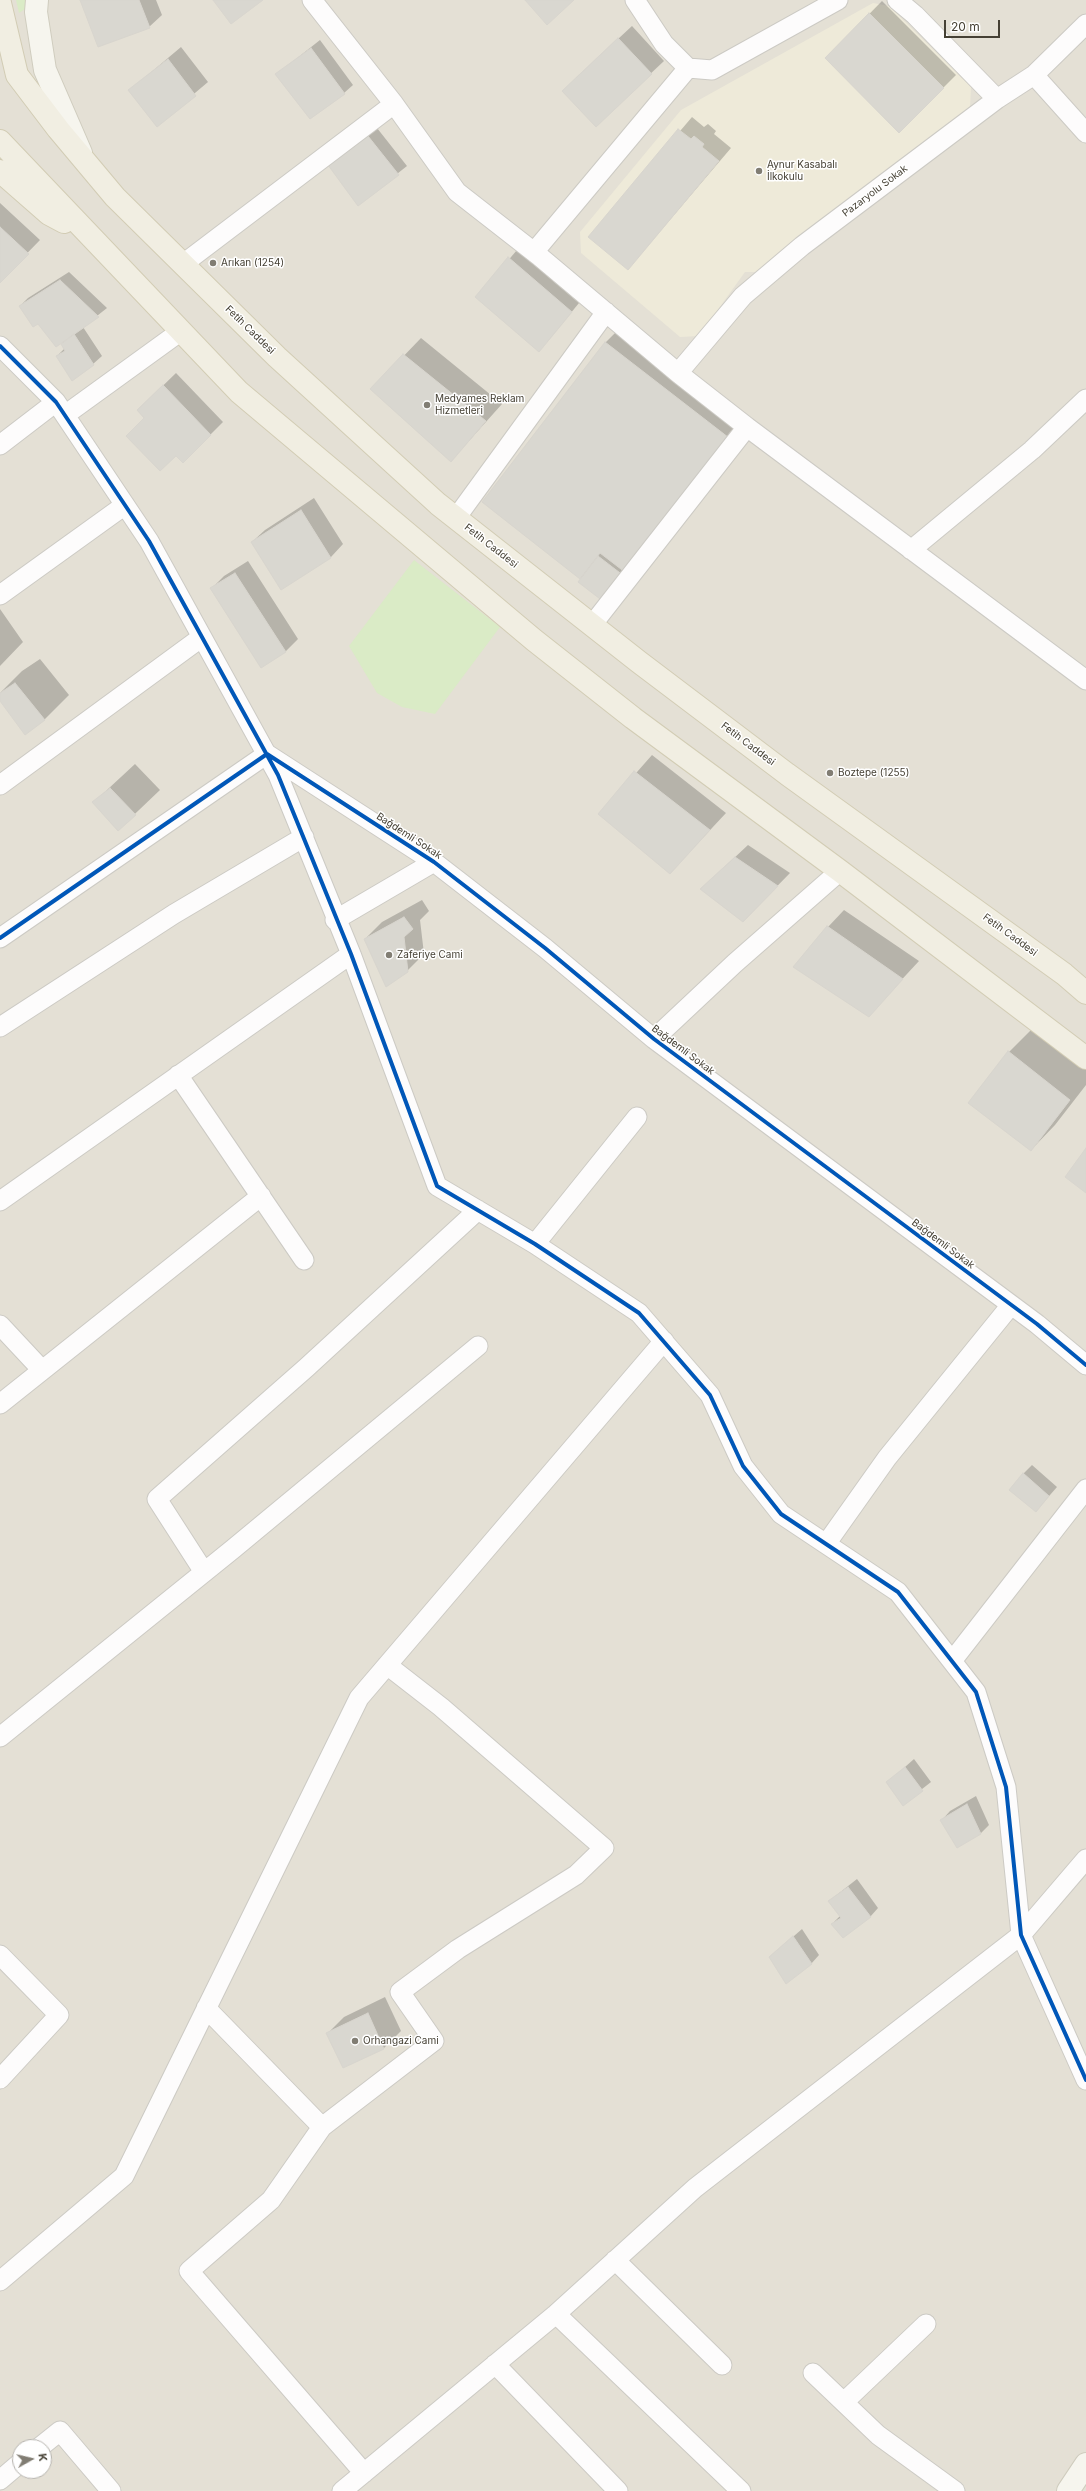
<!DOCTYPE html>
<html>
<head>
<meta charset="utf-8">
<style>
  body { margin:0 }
  #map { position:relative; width:1086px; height:2491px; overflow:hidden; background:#f0eee8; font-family:Inter,sans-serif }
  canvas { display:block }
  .north { position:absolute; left:12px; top:2439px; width:40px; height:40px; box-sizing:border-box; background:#fff; border:1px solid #b5b3ae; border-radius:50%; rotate:82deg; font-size:11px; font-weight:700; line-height:16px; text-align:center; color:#454034 }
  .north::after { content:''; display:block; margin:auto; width:14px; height:18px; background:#817d73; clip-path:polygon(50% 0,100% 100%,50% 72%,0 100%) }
  .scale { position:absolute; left:944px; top:20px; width:56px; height:18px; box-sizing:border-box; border:2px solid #454034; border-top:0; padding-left:5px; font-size:12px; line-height:14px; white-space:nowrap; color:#454034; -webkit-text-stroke:3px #fff; paint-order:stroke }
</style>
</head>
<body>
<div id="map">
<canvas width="1086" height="2491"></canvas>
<div class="north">K</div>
<div class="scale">20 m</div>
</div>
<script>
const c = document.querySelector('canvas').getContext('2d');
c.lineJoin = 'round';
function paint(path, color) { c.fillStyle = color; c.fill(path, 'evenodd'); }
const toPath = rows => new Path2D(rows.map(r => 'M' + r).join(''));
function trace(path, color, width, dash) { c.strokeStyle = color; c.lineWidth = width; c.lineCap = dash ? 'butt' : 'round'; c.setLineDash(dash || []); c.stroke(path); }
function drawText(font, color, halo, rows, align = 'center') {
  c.font = font + ' Inter,sans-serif'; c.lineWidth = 3; c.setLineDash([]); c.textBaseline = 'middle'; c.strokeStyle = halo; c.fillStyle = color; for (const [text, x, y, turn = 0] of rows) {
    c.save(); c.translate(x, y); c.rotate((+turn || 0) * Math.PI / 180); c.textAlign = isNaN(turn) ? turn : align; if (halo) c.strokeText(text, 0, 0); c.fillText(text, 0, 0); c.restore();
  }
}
paint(toPath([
  [0,0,1086,0,1086,2491,0,2491],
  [20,2447,44,2447,44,2471,20,2471]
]), '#e4e0d5');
paint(toPath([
  [873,3,889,6,971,87,970,107,760,272,745,272,699,336,680,337,581,253,580,232,681,110]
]), '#eeead9');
paint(toPath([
  [16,0,31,0,31,5,19,13],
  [414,560,500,627,435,714,402,707,377,693,349,646]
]), '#daebc6');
paint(toPath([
  [81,0,156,0,162,15,149,27],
  [882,1,956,75,899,132,826,58],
  [632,26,664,61,596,125,576,78],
  [320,40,353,85,344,93,277,74],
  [181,47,208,82,157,125,130,90],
  [692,117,704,127,708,124,716,131,714,134,731,148,628,269,590,237],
  [377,128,407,166,359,204,330,165],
  [0,203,40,240,0,281],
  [517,250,579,303,547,342,477,297],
  [69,272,107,308,83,327,102,356,93,364,57,356,65,348,61,342,20,306,28,298],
  [618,330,745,428,630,575,582,578,483,502,606,342],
  [421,338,502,404,451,461,372,389],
  [176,373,223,422,183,462,138,410],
  [314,498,343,544,331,557,281,588,252,542,265,530],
  [248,561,298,639,285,652,212,588,224,576],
  [0,609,23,642,0,666],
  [40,659,69,695,44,720,0,699,0,693,22,671],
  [652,755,726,813,670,873,600,814],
  [135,764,160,790,118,830,94,802],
  [748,845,790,873,743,921,701,889],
  [422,900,429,911,420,920,424,954,407,971,365,939,382,922],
  [844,910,919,961,869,1015,828,927],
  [1033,1028,1086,1068,1086,1085,1055,1125,1031,1150,1009,1052],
  [1032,1465,1057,1487,1036,1511,1023,1474],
  [914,1759,931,1782,903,1804,887,1783],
  [976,1796,989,1825,980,1834,942,1820,950,1811],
  [857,1879,878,1908,870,1917,832,1924,840,1916,829,1901],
  [802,1929,819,1955,811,1964,770,1957],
  [385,1997,401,2031,384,2048,343,2067,328,2033,344,2017]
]), '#0003');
const building = toPath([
  [80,0,139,0,150,28,98,47,80,0],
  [213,0,263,0,231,24,213,0],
  [525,0,574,0,547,25,525,0],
  [869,13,944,88,899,133,825,58,869,13],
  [618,38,652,74,596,127,562,91,618,38],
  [311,48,345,94,310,119,275,74,311,48],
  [168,59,196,96,157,127,128,90,168,59],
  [678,129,691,139,694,136,704,144,702,147,719,161,628,270,588,237,678,129],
  [368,136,399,175,358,206,328,165,368,136],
  [0,227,29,254,0,283,0,227],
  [508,257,572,312,539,352,475,297,508,257],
  [60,280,99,317,56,347,38,324,33,327,19,306,60,280],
  [74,334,94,365,72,381,56,356,65,351,61,344,74,334],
  [605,342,733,441,630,576,600,553,580,579,482,502,605,342],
  [403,354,486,421,451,462,370,389,403,354],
  [163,385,211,435,183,463,176,456,160,471,126,436,144,418,137,410,163,385],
  [301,510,331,558,281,590,251,542,301,510],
  [598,556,624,576,604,602,578,582,598,556],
  [235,573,286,652,261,668,210,588,235,573],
  [15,683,45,720,25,735,0,701,0,693,15,683],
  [634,771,710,830,670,874,598,814,634,771],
  [110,788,136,815,118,831,92,802,110,788],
  [735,857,778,886,743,922,700,889,735,857],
  [404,917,413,929,404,937,408,972,386,987,364,939,404,917],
  [827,926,903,979,869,1017,793,967,827,926],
  [1008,1051,1070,1100,1031,1151,968,1103,1008,1051],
  [1086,1148,1086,1193,1065,1177,1086,1148],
  [1023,1473,1049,1496,1036,1512,1009,1490,1023,1473],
  [905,1767,923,1791,903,1806,886,1782,905,1767],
  [967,1804,981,1834,957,1848,940,1820,967,1804],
  [848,1887,871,1917,843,1938,831,1924,841,1918,828,1901,848,1887],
  [793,1936,812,1964,786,1984,769,1957,793,1936],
  [368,2013,384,2049,343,2068,326,2033,368,2013]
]);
paint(building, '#d9d7d0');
trace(building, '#d8d5ce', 1);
const street = toPath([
  [312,0,394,104,457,192,539,256,678,373,747,427,1086,680],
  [635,0,664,44,688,68,712,70,838,0],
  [897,0,915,15,997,99],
  [1034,75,1086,133],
  [534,252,688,68],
  [183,264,394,104],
  [0,346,56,402,149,541,278,775,351,954,437,1186,535,1244,639,1313,710,1395,743,1466,781,1514,898,1592,976,1692,1006,1787,1021,1935,1086,2080],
  [678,373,743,296,802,246,997,99,1034,75,1086,24],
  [65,415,181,331],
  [0,445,56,402],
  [456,518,606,312],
  [911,550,1032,450,1086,399],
  [0,595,125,505],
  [592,625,747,427],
  [0,785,202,637],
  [335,920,434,862],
  [0,938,267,754,434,862,545,948,654,1039,1037,1324,1086,1365],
  [0,1027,174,914,304,837],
  [654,1039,735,963,840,871],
  [178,1075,304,1260],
  [0,1201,351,954],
  [535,1244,637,1117],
  [0,1325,42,1370],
  [0,1404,261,1196],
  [826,1544,887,1458,1011,1305],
  [204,1572,157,1499,306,1368,478,1210],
  [952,1661,1086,1489],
  [0,1737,233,1549,478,1346],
  [0,1955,59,2015,0,2079],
  [206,2008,322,2127,271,2200,189,2271,364,2473],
  [322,2127,434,2041,400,1992,458,1949,576,1875,604,1848,441,1707,387,1665],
  [615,2260,722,2365],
  [0,2281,124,2176,359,1698,664,1341],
  [556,2314,741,2491],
  [495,2364,618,2491],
  [813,2373,878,2435,955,2491],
  [844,2402,926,2324],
  [40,2447,60,2431,111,2491],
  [0,2480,20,2463],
  [342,2491,556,2314,695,2188,1021,1935,1086,1859]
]);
const secondary = toPath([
  [37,0,36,12,45,70,81,153],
  [1068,2491,1086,2464]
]);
const primary = toPath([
  [0,3,17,75,58,129,115,197,277,357,438,504,639,662,787,774,1064,974,1086,993],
  [0,141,239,392,534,640,633,718,840,871,1086,1058],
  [0,171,49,214,64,222]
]);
trace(street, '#cccac4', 21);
trace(secondary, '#cfccbe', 24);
trace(primary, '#d2ccb4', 24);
trace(street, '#fdfcfc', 19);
trace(secondary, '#f6f5ee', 22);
trace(primary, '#f1eee2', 22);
trace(toPath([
  [0,346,56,402,149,541,278,775,351,954,437,1186,535,1244,639,1313,710,1395,743,1466,781,1514,898,1592,976,1692,1006,1787,1021,1935,1086,2080],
  [0,938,267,754,434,862,545,948,654,1039,1037,1324,1086,1365]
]), '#0057b8', 4);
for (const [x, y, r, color] of [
  [759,171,4,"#817d73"],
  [213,263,4,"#817d73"],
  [427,405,4,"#817d73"],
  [830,773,4,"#817d73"],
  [389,955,4,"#817d73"],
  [355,2041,4,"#817d73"]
]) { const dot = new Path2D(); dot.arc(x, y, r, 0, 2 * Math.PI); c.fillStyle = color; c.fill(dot); trace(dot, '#fff', 1.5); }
drawText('10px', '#454034', '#fff', [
  ["Aynur Kasabalı",767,165],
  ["İlkokulu",767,177],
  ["Arıkan (1254)",221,263],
  ["Medyames Reklam",435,399],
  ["Hizmetleri",435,411],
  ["Boztepe (1255)",838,773],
  ["Zaferiye Cami",397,955],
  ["Orhangazi Cami",363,2041]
], 'left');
drawText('10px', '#454034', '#fff', [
  ["Pazaryolu Sokak",875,191,-37],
  ["Fetih Caddesi",250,330,44],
  ["Fetih Caddesi",491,546,38],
  ["Fetih Caddesi",748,744,37],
  ["Bağdemli Sokak",409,836,33],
  ["Fetih Caddesi",1010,935,36],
  ["Bağdemli Sokak",683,1050,37],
  ["Bağdemli Sokak",943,1244,37]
]);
</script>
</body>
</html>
